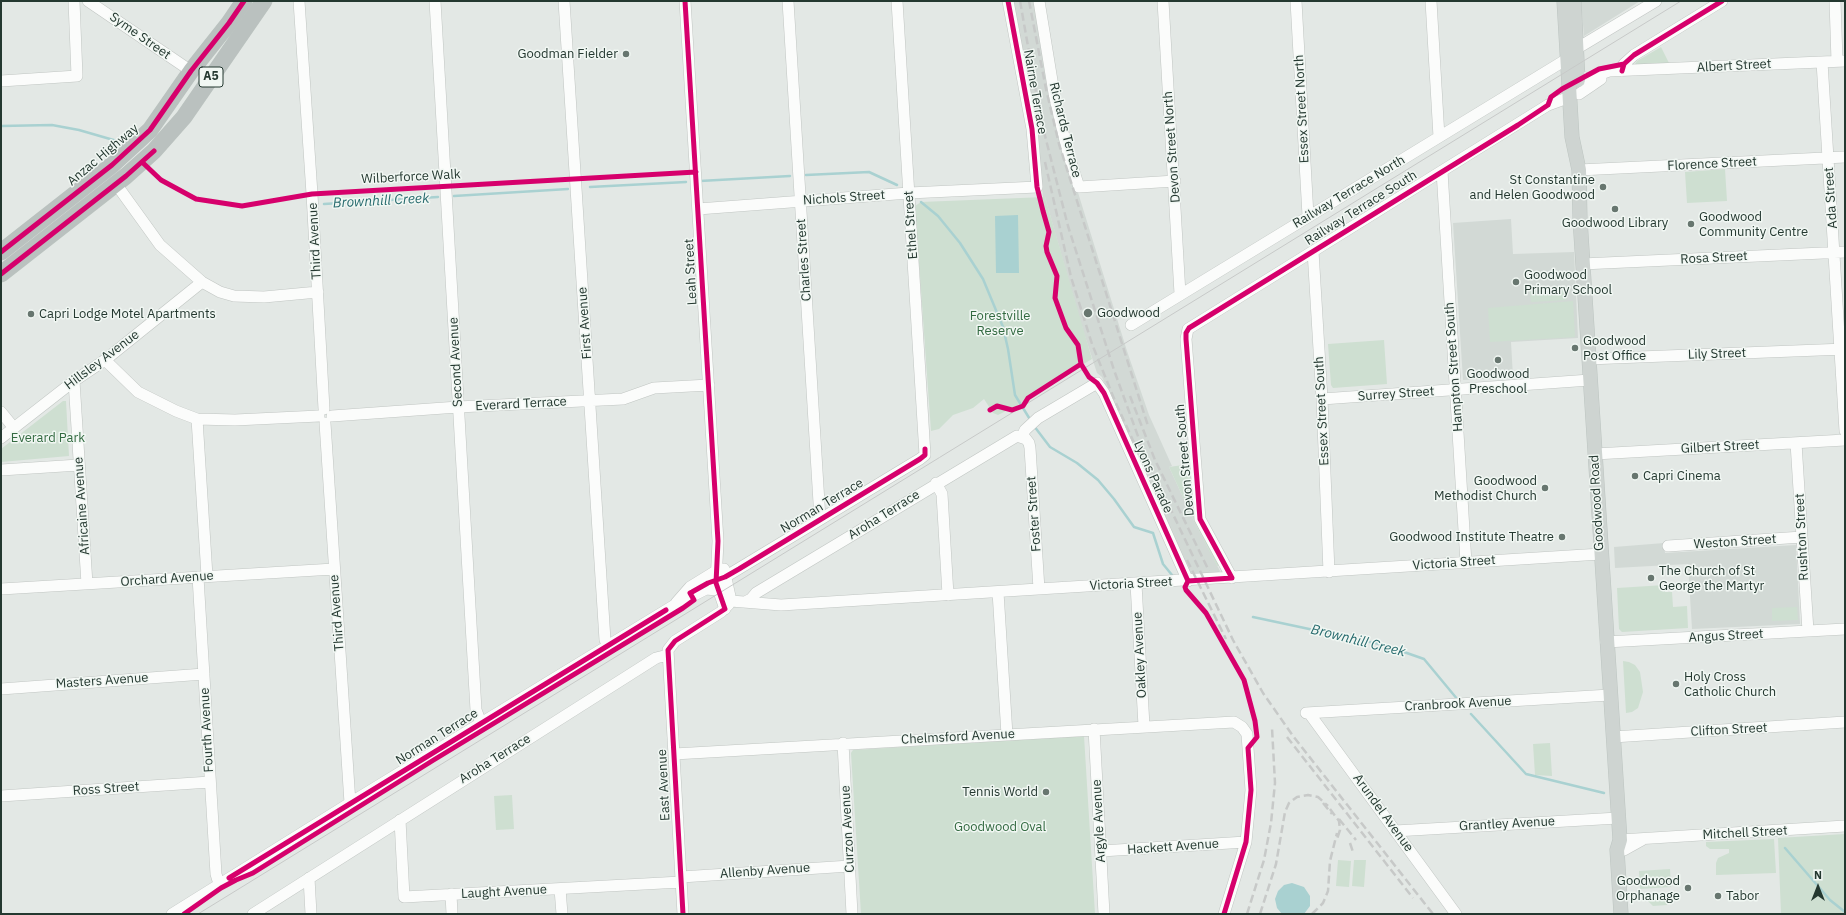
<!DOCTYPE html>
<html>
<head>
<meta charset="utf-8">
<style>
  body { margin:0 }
  #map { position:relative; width:1846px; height:915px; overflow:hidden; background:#e3e8e5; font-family:"IBM Plex Sans",sans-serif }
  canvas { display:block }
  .frame { position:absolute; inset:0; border:2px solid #243830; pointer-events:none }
  .north { position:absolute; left:1798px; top:867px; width:40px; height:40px; -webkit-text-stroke:3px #f1f7f3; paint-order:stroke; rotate:0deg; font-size:11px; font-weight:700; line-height:16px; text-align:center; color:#243830 }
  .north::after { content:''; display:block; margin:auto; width:14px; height:18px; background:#243830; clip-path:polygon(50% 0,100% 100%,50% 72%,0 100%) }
</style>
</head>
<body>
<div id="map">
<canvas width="1846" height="915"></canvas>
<div class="frame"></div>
<div class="north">N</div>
</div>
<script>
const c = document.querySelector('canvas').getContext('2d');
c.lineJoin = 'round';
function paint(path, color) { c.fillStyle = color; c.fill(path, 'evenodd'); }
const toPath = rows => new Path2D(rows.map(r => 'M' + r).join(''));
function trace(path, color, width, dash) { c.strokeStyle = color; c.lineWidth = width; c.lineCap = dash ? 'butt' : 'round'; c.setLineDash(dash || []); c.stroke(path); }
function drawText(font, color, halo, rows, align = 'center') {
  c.font = font + ' "IBM Plex Sans",sans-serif'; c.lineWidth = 3; c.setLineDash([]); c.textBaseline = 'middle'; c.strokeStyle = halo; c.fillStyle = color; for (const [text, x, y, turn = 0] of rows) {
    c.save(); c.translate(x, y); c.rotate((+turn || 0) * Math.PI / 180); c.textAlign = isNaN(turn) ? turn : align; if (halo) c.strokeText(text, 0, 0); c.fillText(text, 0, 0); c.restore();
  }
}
paint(toPath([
  [1012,1,1036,1,1063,144,1127,351,1149,415,1172,466,1169,467,1193,519,1220,571,1217,574,1191,575,1187,570,1102,377,1097,373,1081,324,1045,197,1043,197,1036,129],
  [1581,1,1640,1,1584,36],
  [1511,219,1513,254,1574,252,1578,338,1511,342,1513,377,1463,380,1453,223],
  [1664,543,1665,553,1796,545,1800,624,1692,629,1688,564,1615,568,1614,547]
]), '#d2d9d5');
paint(toPath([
  [1661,47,1669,63,1637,65,1635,64,1637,61],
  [1725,169,1727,201,1687,203,1685,172],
  [1045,197,1092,359,1025,399,1024,402,998,415,993,413,984,399,973,408,953,415,939,429,931,431,915,206,921,202],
  [1565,286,1566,300,1531,302,1530,288],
  [1573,301,1575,337,1490,342,1488,308],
  [1384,340,1387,384,1333,388,1331,385,1328,344],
  [63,401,66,401,69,456,1,462,1,449],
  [1190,464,1193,506,1220,565,1217,566,1193,519,1169,467],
  [1665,585,1665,592,1672,592,1673,607,1687,606,1688,628,1622,632,1619,629,1617,588],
  [1797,607,1798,620,1772,621,1772,608],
  [1623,661,1629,662,1635,665,1640,672,1643,692,1638,708,1632,712,1626,713],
  [1084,736,1095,914,861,914,851,753,853,750],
  [1550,743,1552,776,1535,775,1533,744],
  [512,795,514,829,496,830,494,796],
  [1845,834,1845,914,1781,914,1778,838],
  [1774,839,1776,873,1716,875,1716,863,1718,858,1729,853,1729,849,1710,849,1706,846,1706,842],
  [1338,860,1351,861,1349,887,1336,886],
  [1354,860,1366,860,1364,887,1352,886],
  [1670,869,1671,887,1640,889,1639,871],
  [1666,894,1670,899,1667,905,1653,906,1648,901,1653,895]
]), '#cedfd1');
paint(toPath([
  [1018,215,1019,273,996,273,995,216],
  [1292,883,1304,887,1310,896,1310,906,1304,914,1282,914,1277,908,1275,899,1278,891,1284,885]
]), '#a9d1d1');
trace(toPath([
  [1,126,52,125,79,130,117,141],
  [806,175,869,172,897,185],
  [700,181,790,176],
  [590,187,686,182],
  [454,196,568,189],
  [921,202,938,216,960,243,983,279,1003,327,1008,349,1015,395,1031,421],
  [324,204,438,197],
  [1034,426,1050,447,1077,463,1098,480,1114,499,1134,527,1153,533,1163,564,1172,575],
  [1253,617,1384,645,1424,659,1458,700],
  [1471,714,1526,774,1604,793],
  [1785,848,1830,900,1845,912]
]), '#a9d1d1', 2.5);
const minor = toPath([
  [88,1,191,71],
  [299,1,312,194,324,409],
  [435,1,476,710,481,723],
  [564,1,605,640,608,645],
  [685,1,718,541,716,583,725,609],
  [788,1,820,519],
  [1039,1,1055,99,1068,153,1079,187,1175,181],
  [1163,1,1180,294],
  [1296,1,1308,216],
  [1431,1,1439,137],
  [1835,1,1837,61],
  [1576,49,1656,1],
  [1822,62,1845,431],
  [1622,71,1624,64,1634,55,1722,1],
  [1578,75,1587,79,1609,71,1845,61],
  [1,81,77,76,74,1],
  [1579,94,1601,79],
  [1579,170,1845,157],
  [1442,171,1466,563],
  [116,184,160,245,202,282,220,292,234,296,264,297,318,292],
  [698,209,909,193,1037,187,1032,129,1008,1],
  [1313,251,1322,399,1329,572],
  [1582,264,1845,252],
  [1131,325,1567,59],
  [1588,359,1845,349],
  [105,360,138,392,176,411,197,419,235,420,319,416],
  [74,381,87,584],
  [1322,399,1590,380],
  [1,412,14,428],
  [332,416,458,407,623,399,654,388,709,385],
  [197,419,207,576],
  [325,423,350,803],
  [1022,437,1025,430,1038,418,1097,383,1104,393,1188,581],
  [1,438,74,381,105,360,202,282],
  [1796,443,1808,631],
  [1595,454,1845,440],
  [1,470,79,465],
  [936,483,942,494,948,595],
  [1668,546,1802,537],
  [724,569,731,601],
  [198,577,216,874,219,884],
  [725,577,920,459,925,455,897,1],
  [1232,578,1200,519,1186,339,1188,329,1548,105,1570,97],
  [1136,584,1144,726],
  [1,589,334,569],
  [998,592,1007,735],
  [731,601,781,605,1601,554],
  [745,602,751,599,756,593,1017,436,1026,439,1029,443,1030,448,1039,589],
  [676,603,690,587,716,571],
  [1606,642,1845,629],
  [1,689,204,674],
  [1306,713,1610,695],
  [1309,713,1456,914],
  [1094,729,1104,914],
  [1613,737,1845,722],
  [843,743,852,914],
  [674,754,1234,722,1242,727,1247,734,1251,790,1246,842,1224,914],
  [1,796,210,782],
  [400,820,404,897,681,882],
  [1395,831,1618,818],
  [1620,840,1845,826],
  [1624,850,1642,840],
  [1101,851,1246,842],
  [681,877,850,866],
  [309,878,311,914],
  [560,889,562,914],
  [451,894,452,914],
  [172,914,350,803,673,606,706,589,717,590],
  [253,914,656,658,668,655],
  [683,914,668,650,675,641,721,612,729,604]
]);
const major = toPath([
  [1564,1,1572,137,1579,170,1580,219,1620,840,1617,850,1621,914],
  [1574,1,1578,80]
]);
const highway = toPath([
  [1,252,112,165,150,130,191,71,229,23,244,1],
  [1,274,126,176,154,151,184,117,264,1]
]);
trace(minor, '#c0c5c2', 12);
trace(major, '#bcc4c0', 15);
trace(highway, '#bcc4c0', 17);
trace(minor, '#fbfcfb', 11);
trace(major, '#ced4d1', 14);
trace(highway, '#bac1bf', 16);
trace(toPath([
  [198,914,1681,1]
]), '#c7c9c8', 1);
trace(toPath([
  [1020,1,1041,120,1068,226,1114,370,1143,450,1160,487,1233,640,1263,693,1293,736,1433,914],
  [1029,1,1046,89,1059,144,1148,426],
  [1045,162,1071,277,1092,344,1115,401,1141,458],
  [1130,396,1155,460,1209,571],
  [1187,560,1226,639],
  [1287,737,1413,898],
  [1323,803,1332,814],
  [1330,809,1339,821,1340,830,1337,839],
  [1339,819,1356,840],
  [1350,843,1353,852],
  [1247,914,1264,860,1271,823,1275,783,1272,728],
  [1260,914,1276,864,1285,812,1289,803,1297,797,1308,795,1318,797,1328,806],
  [1312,914,1323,903,1328,891,1330,861,1337,833]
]), '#c7c9c8', 2.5, [8, 4]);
trace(toPath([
  [1008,1,1032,129,1037,187,1043,211,1049,232,1046,246,1047,252,1057,276,1055,298,1066,328,1078,345,1081,364,1089,377,1097,383,1104,393,1188,581],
  [1622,71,1624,64,1634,55,1722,1],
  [142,162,161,180,196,199,242,206,312,194,696,172],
  [1,252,112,165,150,130,191,71,229,23,244,1],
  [1,274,126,176,154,151],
  [990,410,997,406,1012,410,1023,406,1028,398,1081,364],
  [1188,581,1232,578,1200,519,1186,339,1186,333,1189,328,1518,125,1548,105,1551,97,1562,89,1599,69,1624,64],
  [1188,581,1185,587,1186,590,1206,613,1244,680,1255,721,1257,737,1248,748,1251,790,1246,842,1224,914],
  [229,878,666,610],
  [184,914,221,888,236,880,253,873,432,761,683,608,694,600,690,593,692,592,708,583,725,577,739,569,920,459,925,455,925,449],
  [683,914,668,650,675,641,725,609,716,583,718,541,685,1]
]), '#d6006c', 5);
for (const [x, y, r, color] of [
  [626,54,4,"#67766f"],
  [1603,187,4,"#67766f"],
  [1615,209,4,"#67766f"],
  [1691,224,4,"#67766f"],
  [1516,282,4,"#67766f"],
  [1088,313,5,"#67766f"],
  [31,314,4,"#67766f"],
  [1575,348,4,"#67766f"],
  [1498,360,4,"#67766f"],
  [1635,476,4,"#67766f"],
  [1545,488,4,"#67766f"],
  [1562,537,4,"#67766f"],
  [1651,578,4,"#67766f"],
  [1676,684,4,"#67766f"],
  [1046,792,4,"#67766f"],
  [1688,888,4,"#67766f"],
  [1718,896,4,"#67766f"]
]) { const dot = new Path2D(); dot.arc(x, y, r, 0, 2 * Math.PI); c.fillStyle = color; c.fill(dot); trace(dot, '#f1f7f3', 1.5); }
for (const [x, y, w] of [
  [211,77,24]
]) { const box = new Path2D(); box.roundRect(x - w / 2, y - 10, w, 20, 3); c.fillStyle = '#f1f7f3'; c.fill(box); trace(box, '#243830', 1); }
drawText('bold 12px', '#243830', null, [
  ["A5",211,77]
]);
drawText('13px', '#243830', '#f1f7f3', [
  ["Syme Street",140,36,35],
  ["Albert Street",1734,66,-3],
  ["Nairne Terrace",1035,92,80],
  ["Essex Street North",1302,109,-93],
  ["Richards Terrace",1065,130,76],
  ["Devon Street North",1172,147,-94],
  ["Anzac Highway",103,155,-40],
  ["Florence Street",1712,164,-3],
  ["Wilberforce Walk",411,177,-3],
  ["Railway Terrace North",1349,192,-31],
  ["Nichols Street",844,198,-4],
  ["Ada Street",1831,198,-94],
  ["Railway Terrace South",1361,208,-32],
  ["Ethel Street",911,225,-94],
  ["Third Avenue",315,241,-93],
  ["Rosa Street",1714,258,-3],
  ["Charles Street",804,260,-94],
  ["Leah Street",691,272,-93],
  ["First Avenue",585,323,-94],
  ["Lily Street",1717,354,-2],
  ["Hillsley Avenue",102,360,-37],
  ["Second Avenue",456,362,-93],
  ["Hampton Street South",1454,367,-94],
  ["Surrey Street",1396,394,-4],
  ["Everard Terrace",521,404,-3],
  ["Essex Street South",1322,411,-93],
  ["Gilbert Street",1720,447,-3],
  ["Devon Street South",1185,460,-95],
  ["Lyons Parade",1153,477,66],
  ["Goodwood Road",1597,503,-93],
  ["Africaine Avenue",82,506,-94],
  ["Norman Terrace",822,506,-31],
  ["Foster Street",1034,514,-94],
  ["Aroha Terrace",884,515,-32],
  ["Rushton Street",1802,537,-93],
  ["Weston Street",1735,542,-4],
  ["Victoria Street",1454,563,-4],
  ["Orchard Avenue",167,579,-4],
  ["Victoria Street",1131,584,-3],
  ["Third Avenue",337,613,-94],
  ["Angus Street",1726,636,-3],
  ["Oakley Avenue",1140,655,-93],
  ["Masters Avenue",102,681,-4],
  ["Cranbrook Avenue",1458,704,-3],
  ["Fourth Avenue",207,730,-93],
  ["Clifton Street",1729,730,-3],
  ["Norman Terrace",437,737,-32],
  ["Chelmsford Avenue",958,737,-3],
  ["Aroha Terrace",495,759,-32],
  ["East Avenue",664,785,-93],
  ["Ross Street",106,789,-4],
  ["Arundel Avenue",1383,813,54],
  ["Argyle Avenue",1099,821,-93],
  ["Grantley Avenue",1507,824,-3],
  ["Curzon Avenue",848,829,-93],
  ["Mitchell Street",1745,833,-3],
  ["Hackett Avenue",1173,847,-4],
  ["Allenby Avenue",765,871,-4],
  ["Laught Avenue",504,892,-3]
]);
drawText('13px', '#243830', '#f1f7f3', [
  ["Goodman Fielder",618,54,"right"],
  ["St Constantine",1595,180,"right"],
  ["and Helen Goodwood",1595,195,"right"],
  ["Goodwood",1699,217],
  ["Community Centre",1699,232],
  ["Goodwood Library",1615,223,"center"],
  ["Goodwood",1524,275],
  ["Primary School",1524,290],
  ["Goodwood",1097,313],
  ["Capri Lodge Motel Apartments",39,314],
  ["Goodwood",1583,341],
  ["Post Office",1583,356],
  ["Goodwood",1498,374,"center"],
  ["Preschool",1498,389,"center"],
  ["Capri Cinema",1643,476],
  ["Goodwood",1537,481,"right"],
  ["Methodist Church",1537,496,"right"],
  ["Goodwood Institute Theatre",1554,537,"right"],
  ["The Church of St",1659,571],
  ["George the Martyr",1659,586],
  ["Holy Cross",1684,677],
  ["Catholic Church",1684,692],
  ["Tennis World",1038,792,"right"],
  ["Goodwood",1680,881,"right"],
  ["Orphanage",1680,896,"right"],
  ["Tabor",1726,896]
], 'left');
drawText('13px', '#336a41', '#f1f7f3', [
  ["Forestville",1000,316],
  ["Reserve",1000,331],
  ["Everard Park",48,438],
  ["Goodwood Oval",1000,827]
]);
drawText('italic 14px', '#266a6d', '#f1f7f3', [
  ["Brownhill Creek",381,201,-3],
  ["Brownhill Creek",1358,641,14]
]);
</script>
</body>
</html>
